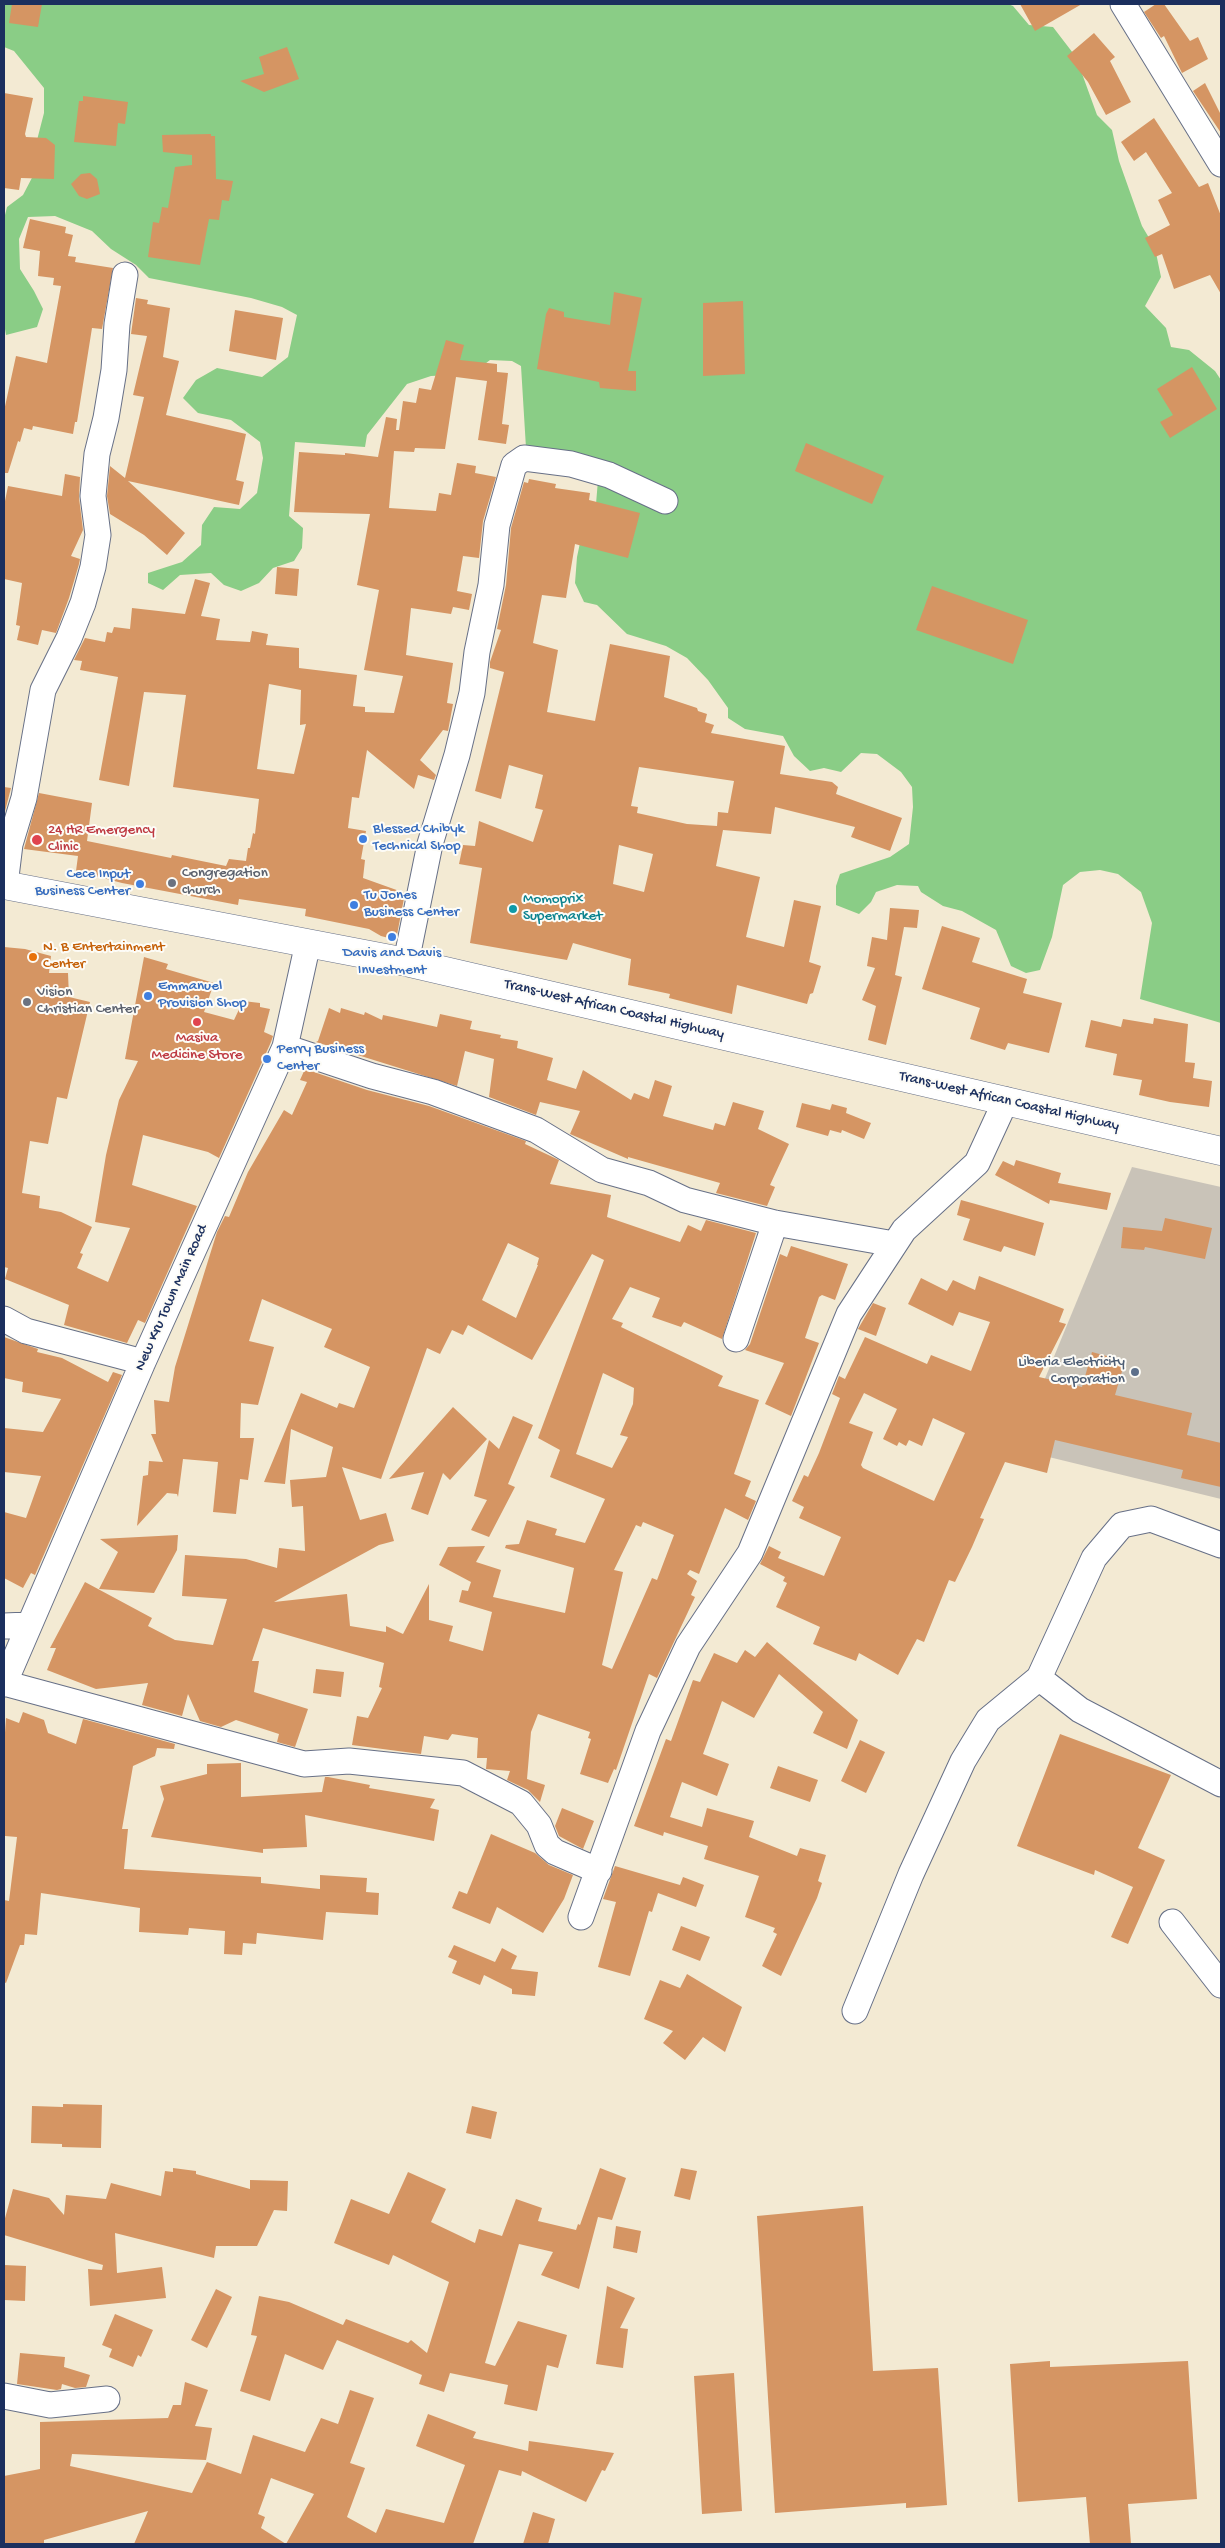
<!DOCTYPE html>
<html>
<head>
<meta charset="utf-8">
<style>
  body { margin:0 }
  #map { position:relative; width:1225px; height:2548px; overflow:hidden; background:#f3ead3; font-family:"Gochi Hand",sans-serif }
  canvas { display:block }
  .frame { position:absolute; inset:0; border:5px solid #1b2f5e; pointer-events:none }
</style>
</head>
<body>
<div id="map">
<canvas width="1225" height="2548"></canvas>
<div class="frame"></div>
</div>
<script>
const c = document.querySelector('canvas').getContext('2d');
c.lineJoin = 'round';
function paint(path, color) { c.fillStyle = color; c.fill(path, 'evenodd'); }
const toPath = rows => new Path2D(rows.map(r => 'M' + r).join(''));
function trace(path, color, width, dash) { c.strokeStyle = color; c.lineWidth = width; c.lineCap = dash ? 'butt' : 'round'; c.setLineDash(dash || []); c.stroke(path); }
function drawText(font, color, halo, rows, align = 'center') {
  c.font = font + ' "Gochi Hand",sans-serif'; c.lineWidth = 4; c.setLineDash([]); c.textBaseline = 'middle'; c.strokeStyle = halo; c.fillStyle = color; for (const [text, x, y, turn = 0] of rows) {
    c.save(); c.translate(x, y); c.rotate((+turn || 0) * Math.PI / 180); c.textAlign = isNaN(turn) ? turn : align; if (halo) c.strokeText(text, 0, 0); c.fillText(text, 0, 0); c.restore();
  }
}
paint(toPath([
  [1132,1167,1221,1187,1221,1499,1016,1449]
]), '#c9c3b8');
paint(toPath([
  [4,4,1008,4,1013,6,1029,25,1053,27,1076,57,1097,115,1112,130,1119,161,1142,226,1155,248,1161,277,1145,306,1166,328,1171,347,1189,350,1215,371,1221,380,1221,1023,1140,999,1152,923,1141,892,1118,874,1100,870,1080,872,1063,885,1052,937,1040,970,1026,973,1011,966,996,930,962,911,943,906,921,892,918,886,897,885,876,892,871,902,859,914,836,905,836,886,840,874,890,857,909,844,913,807,912,787,901,772,877,754,861,753,841,772,824,768,810,771,794,756,783,736,745,729,728,718,728,708,708,680,687,658,666,646,627,634,597,605,584,602,575,583,577,557,584,524,596,504,598,480,526,448,521,366,512,361,490,360,472,374,431,376,407,384,367,435,365,447,295,442,289,516,303,528,302,548,294,561,273,568,259,583,241,591,224,585,211,573,180,575,163,590,148,583,148,573,182,562,201,545,202,525,214,507,240,509,257,493,263,458,260,442,231,420,198,413,183,398,196,380,217,368,262,377,288,357,297,315,282,307,251,298,149,278,136,265,111,249,92,231,55,216,28,217,19,239,20,269,34,291,43,309,37,327,6,335,4,323,4,219,7,207,23,195,35,172,36,144,44,113,44,88,14,51,4,47]
]), '#8acd86');
paint(toPath([
  [12,4,42,4,38,27,9,23],
  [1020,4,1082,4,1035,31],
  [1156,4,1164,4,1190,41,1198,37,1208,59,1182,73,1164,36,1161,38,1144,12],
  [1094,33,1115,57,1110,61,1131,102,1106,115,1088,82,1067,56],
  [287,47,299,79,264,92,240,81,264,74,259,57],
  [1205,83,1221,115,1221,133,1193,91],
  [4,93,33,98,25,134,26,137,46,138,55,145,54,179,21,178,19,190,4,188],
  [83,96,128,102,125,124,118,123,116,146,74,142,79,101,83,101],
  [1154,118,1199,187,1208,183,1221,216,1221,294,1210,275,1174,289,1162,254,1155,257,1145,238,1170,225,1158,200,1172,193,1146,152,1134,161,1121,142],
  [211,134,211,136,215,136,216,179,233,181,229,201,222,200,219,220,209,219,200,265,148,257,153,222,159,223,162,207,168,208,175,167,192,165,192,155,163,152,162,135],
  [90,173,97,179,100,194,87,199,79,196,71,184,81,174],
  [30,219,66,227,65,233,73,235,68,256,76,257,75,262,113,268,102,329,92,328,77,422,75,422,73,434,33,426,32,430,24,428,20,442,18,441,8,473,4,473,4,411,16,356,47,363,61,286,53,285,54,278,38,276,40,251,23,248],
  [614,292,642,298,628,371,636,371,636,391,600,388,599,382,537,369,546,314,549,308,564,312,564,317,610,325],
  [136,298,148,300,147,304,170,308,163,357,179,361,166,415,246,434,236,480,244,482,239,505,128,481,185,533,167,555,144,535,110,514,107,496,110,466,125,478,144,397,133,395,147,336,131,334],
  [743,301,745,374,703,376,703,303],
  [235,310,283,318,276,360,229,351],
  [446,340,464,345,460,360,497,364,497,372,508,373,502,424,509,425,506,444,478,440,487,381,456,377,445,449,415,448,414,452,394,451,389,508,436,511,439,493,451,495,457,463,476,466,475,473,496,477,483,521,479,558,463,556,457,591,472,594,469,610,453,607,451,614,411,608,406,655,453,663,447,703,453,704,448,731,443,730,420,760,436,775,434,780,418,775,414,789,367,750,359,798,352,797,348,828,366,831,361,859,365,860,363,878,405,893,396,940,381,936,369,929,305,916,306,909,239,899,238,905,122,883,76,871,78,856,24,849,39,793,92,803,87,841,171,858,172,855,226,866,229,859,246,861,248,848,250,848,253,833,255,834,259,799,173,787,186,695,144,692,129,786,99,780,118,677,80,670,82,661,74,660,85,638,105,642,107,632,112,633,114,627,130,629,132,608,185,614,195,579,210,583,201,616,220,619,216,640,250,642,252,631,268,634,266,645,299,648,299,668,357,675,353,706,365,707,365,712,394,713,403,676,364,670,379,590,357,585,370,514,294,512,299,452,345,455,345,453,378,457,386,417,397,419,396,430,399,430,403,401,416,403,419,388,431,390],
  [269,684,301,690,300,725,306,724,294,774,257,769],
  [1192,367,1217,409,1170,438,1160,422,1173,415,1157,389],
  [806,443,884,476,872,504,795,471],
  [65,474,80,477,79,498,83,530,71,556,80,559,79,564,69,598,56,633,42,630,38,645,17,640,20,626,16,625,22,583,4,579,4,506,8,486,62,496],
  [529,479,556,484,555,488,590,493,589,500,640,513,628,558,575,544,566,598,542,595,533,643,558,650,547,712,595,721,610,644,670,656,664,697,697,708,698,711,707,714,705,722,714,725,711,733,785,746,780,774,832,782,838,787,836,794,902,818,890,851,851,837,855,827,775,807,771,834,723,830,716,866,760,877,746,937,784,947,794,900,821,906,809,962,821,966,813,993,810,994,807,1004,737,985,732,1014,669,998,670,994,628,985,631,959,573,943,567,960,470,943,482,868,459,864,463,845,475,846,479,821,533,842,543,810,535,808,543,775,509,765,501,799,475,791,504,672,490,668,490,662,501,630,497,629,506,585,511,528,524,482,528,483],
  [639,767,734,781,728,813,718,812,717,826,687,824,637,813,638,807,631,806],
  [619,845,653,854,644,892,613,884],
  [277,567,299,569,297,596,275,594],
  [932,586,1028,620,1013,664,916,630],
  [4,787,11,788,4,815],
  [890,908,919,910,917,928,904,927,895,975,902,977,886,1045,868,1040,876,1006,862,1000,875,968,867,966,872,937,887,940],
  [942,926,980,938,972,962,1027,979,1023,993,1062,1003,1049,1053,1008,1043,1005,1050,970,1039,980,1008,922,989],
  [4,947,25,949,51,956,49,973,68,973,69,997,90,1002,67,1099,57,1097,48,1144,30,1141,22,1193,40,1196,39,1208,61,1212,92,1227,80,1253,83,1254,77,1268,108,1282,130,1228,95,1222,106,1155,119,1100,138,1061,125,1059,144,957,168,964,166,969,214,983,204,1012,234,1020,243,1001,260,1003,260,1007,270,1009,264,1032,273,1036,271,1042,219,1158,208,1152,143,1135,132,1185,197,1206,145,1323,138,1320,127,1343,64,1325,69,1305,5,1279,8,1268,4,1267],
  [329,1008,340,1013,341,1008,364,1015,365,1012,382,1020,383,1015,437,1027,440,1014,472,1021,470,1029,501,1035,500,1038,518,1041,517,1048,553,1058,547,1080,576,1089,583,1070,631,1100,634,1093,649,1099,655,1080,672,1086,663,1116,713,1130,715,1123,725,1126,733,1102,764,1111,758,1129,789,1144,770,1185,775,1187,767,1206,716,1193,720,1183,628,1157,628,1159,570,1134,580,1111,540,1102,536,1115,489,1097,494,1059,465,1051,457,1086,316,1042,318,1041],
  [1154,1018,1188,1024,1185,1062,1195,1063,1193,1078,1212,1081,1209,1107,1170,1102,1139,1095,1142,1080,1113,1075,1117,1054,1085,1047,1091,1020,1121,1027,1123,1019,1153,1024],
  [305,1069,367,1090,429,1106,526,1141,525,1144,559,1160,550,1184,611,1195,607,1217,680,1242,688,1225,701,1231,706,1220,756,1233,722,1339,684,1322,681,1327,652,1317,660,1298,630,1287,612,1319,623,1323,621,1327,723,1376,718,1386,759,1400,734,1474,751,1481,745,1496,756,1501,748,1520,725,1508,699,1574,690,1570,687,1574,697,1581,691,1595,695,1597,657,1678,649,1674,616,1770,614,1769,608,1783,580,1774,591,1739,588,1738,590,1732,538,1714,531,1732,527,1779,545,1785,540,1802,528,1790,507,1780,510,1771,486,1769,487,1758,477,1758,478,1738,452,1734,448,1740,424,1736,421,1754,352,1745,357,1716,368,1718,382,1688,379,1687,384,1663,263,1628,252,1661,259,1661,254,1692,308,1709,295,1747,277,1742,279,1734,236,1720,221,1727,200,1721,188,1694,182,1716,142,1705,148,1683,96,1689,47,1670,56,1648,50,1648,85,1582,152,1618,148,1626,175,1640,213,1645,227,1599,182,1596,185,1555,246,1559,277,1568,279,1548,305,1551,303,1506,292,1507,290,1480,326,1477,333,1447,291,1429,285,1484,264,1482,301,1393,337,1408,339,1403,354,1408,370,1367,324,1347,332,1329,262,1299,249,1341,274,1347,258,1405,241,1403,240,1438,254,1438,248,1480,240,1479,236,1514,213,1512,218,1462,183,1459,178,1497,177,1494,167,1493,137,1526,143,1476,148,1475,149,1461,163,1462,151,1434,156,1434,154,1400,169,1402,175,1367,217,1232,225,1216,229,1217,248,1172,284,1110,292,1115,307,1082,300,1080],
  [508,1243,539,1258,537,1265,538,1265,516,1318,482,1300],
  [592,1254,604,1260,538,1438,560,1450,550,1477,605,1499,585,1543,555,1535,557,1529,527,1520,519,1544,506,1545,505,1548,574,1568,565,1613,493,1597,501,1570,476,1562,485,1546,448,1547,439,1565,471,1582,468,1591,462,1590,459,1602,492,1612,483,1651,449,1641,453,1626,429,1620,429,1584,403,1634,386,1626,386,1632,350,1626,347,1594,274,1602,379,1545,394,1541,386,1513,360,1520,342,1467,381,1479,427,1348,440,1354,452,1330,463,1335,468,1325,532,1360],
  [603,1373,634,1388,633,1404,620,1435,628,1437,612,1468,576,1454],
  [643,1522,674,1535,657,1580,652,1578,612,1669,602,1665,623,1572,614,1570,636,1525,641,1527],
  [802,1103,830,1110,832,1104,847,1108,846,1113,871,1123,864,1139,842,1130,841,1133,830,1130,828,1136,796,1127],
  [1016,1160,1061,1173,1058,1183,1111,1193,1107,1210,1050,1200,1049,1204,995,1175,1003,1161,1014,1166],
  [961,1200,1044,1223,1035,1256,1004,1246,1001,1252,963,1240,970,1219,957,1215],
  [1165,1218,1212,1228,1205,1259,1145,1247,1144,1250,1121,1248,1123,1227,1162,1231],
  [791,1246,848,1264,835,1300,822,1295,819,1297,805,1338,819,1343,791,1416,765,1404,784,1363,745,1350,750,1344,780,1254,787,1257],
  [979,1276,1064,1309,1059,1322,1066,1324,1039,1377,1082,1387,1092,1352,1125,1361,1115,1395,1192,1413,1187,1435,1221,1443,1221,1487,1181,1478,1183,1470,1055,1440,1047,1473,1005,1462,980,1518,984,1519,972,1547,955,1582,949,1580,924,1642,917,1639,898,1675,859,1653,856,1661,813,1644,820,1627,776,1607,787,1583,783,1581,785,1577,760,1564,769,1546,781,1552,778,1558,824,1576,841,1537,799,1518,804,1507,792,1501,804,1475,808,1477,819,1453,840,1398,832,1394,839,1376,845,1379,865,1337,927,1364,931,1355,971,1371,990,1322,959,1312,953,1326,908,1304,921,1278,947,1291,953,1280,975,1290],
  [864,1393,897,1409,883,1439,897,1446,899,1442,906,1446,909,1440,922,1446,933,1418,965,1433,934,1501,863,1468,861,1465,873,1432,849,1423],
  [873,1303,886,1308,876,1336,858,1329],
  [4,1337,38,1349,37,1352,62,1358,108,1382,113,1372,122,1375,35,1575,31,1573,23,1588,4,1578,4,1512,26,1518,41,1476,4,1472,4,1428,43,1432,61,1399,22,1392,23,1382,4,1378],
  [453,1407,487,1439,450,1480,443,1473,428,1515,411,1509,424,1472,389,1479],
  [513,1416,533,1425,508,1484,515,1487,489,1537,471,1530,487,1500,474,1496,489,1440,499,1449],
  [178,1535,177,1550,154,1593,99,1589,118,1552,100,1539],
  [767,1642,858,1720,847,1749,813,1733,823,1712,779,1674,754,1718,722,1701,703,1754,729,1764,717,1796,682,1782,670,1817,702,1827,707,1808,754,1821,749,1837,797,1856,800,1848,826,1855,818,1881,822,1883,817,1898,781,1976,762,1966,777,1934,773,1932,775,1928,745,1917,759,1876,704,1859,708,1846,664,1832,663,1836,634,1826,666,1739,671,1741,693,1680,700,1682,714,1653,737,1663,745,1650,755,1657],
  [316,1669,344,1672,341,1697,313,1693],
  [23,1712,44,1720,48,1733,76,1744,83,1719,175,1744,174,1749,157,1748,155,1756,133,1766,122,1829,128,1829,124,1869,261,1877,261,1883,320,1889,320,1875,367,1878,366,1892,379,1893,378,1915,326,1912,323,1940,257,1933,256,1944,243,1943,242,1955,224,1954,225,1931,189,1928,188,1935,139,1932,140,1908,41,1893,37,1935,25,1934,24,1945,20,1945,6,1983,4,1982,4,1900,9,1901,17,1837,5,1836,4,1747,6,1718,19,1723],
  [1060,1734,1171,1775,1138,1848,1165,1860,1128,1944,1111,1937,1133,1887,1095,1870,1094,1875,1017,1846],
  [860,1740,885,1752,866,1793,841,1781],
  [241,1763,241,1797,322,1792,325,1777,328,1777,370,1785,369,1788,435,1799,430,1808,439,1810,434,1841,305,1815,307,1847,263,1849,263,1853,151,1837,164,1799,160,1786,207,1774,207,1764],
  [778,1766,818,1780,810,1802,770,1788],
  [562,1808,594,1821,583,1849,559,1836,555,1826],
  [491,1834,535,1853,549,1865,573,1875,564,1899,543,1933,497,1907,490,1924,452,1908,459,1891,467,1894],
  [615,1866,680,1885,683,1877,704,1885,696,1907,658,1893,652,1912,649,1911,630,1976,598,1967,616,1902,603,1899],
  [681,1926,710,1937,700,1961,672,1950],
  [454,1945,495,1962,502,1948,517,1956,511,1969,538,1972,535,1996,512,1994,512,1989,484,1975,480,1985,452,1973,457,1961,448,1957],
  [687,1974,742,2007,725,2052,703,2037,685,2060,663,2043,673,2031,644,2019,660,1980,680,1988],
  [63,2104,102,2105,101,2148,62,2147,62,2144,31,2143,32,2106,63,2107],
  [472,2106,497,2112,491,2139,466,2133],
  [173,2168,196,2171,196,2174,250,2189,250,2180,288,2181,287,2211,274,2210,257,2246,216,2246,214,2258,115,2233,117,2273,162,2267,166,2298,90,2306,88,2269,102,2270,103,2265,4,2235,4,2222,13,2189,49,2198,64,2215,66,2195,106,2199,111,2183,161,2196,165,2171,173,2172],
  [600,2168,626,2178,612,2220,598,2217,579,2289,541,2275,553,2252,519,2244,485,2363,495,2366,518,2321,567,2335,558,2368,547,2365,537,2411,504,2404,508,2385,450,2373,444,2392,419,2384,422,2375,337,2340,323,2370,285,2354,270,2401,240,2391,257,2336,251,2335,259,2296,289,2302,343,2325,346,2319,408,2343,411,2340,427,2353,449,2282,393,2255,389,2265,334,2243,351,2199,389,2214,408,2172,446,2189,431,2222,475,2243,479,2229,502,2236,516,2199,542,2208,538,2221,576,2230,578,2224,580,2225],
  [681,2168,697,2171,690,2200,674,2196],
  [863,2206,873,2371,938,2368,947,2505,906,2508,906,2503,775,2513,757,2216],
  [616,2226,641,2231,637,2253,613,2248],
  [4,2265,26,2266,25,2301,4,2300],
  [607,2286,635,2298,620,2328,628,2329,623,2368,596,2364],
  [216,2289,232,2297,207,2348,191,2340],
  [115,2314,153,2330,141,2357,138,2355,133,2367,109,2357,112,2349,102,2345],
  [20,2353,65,2357,64,2367,90,2375,86,2387,75,2388,62,2384,61,2389,57,2390,17,2384],
  [1050,2361,1050,2367,1188,2361,1197,2499,1128,2504,1131,2544,1090,2544,1086,2497,1018,2502,1010,2364],
  [734,2373,742,2511,702,2514,694,2376],
  [185,2382,208,2390,195,2426,212,2428,206,2460,72,2454,70,2466,192,2493,207,2462,241,2474,253,2435,305,2452,321,2418,338,2424,350,2390,374,2398,350,2463,365,2468,347,2517,376,2533,386,2509,444,2523,465,2465,416,2446,428,2414,476,2432,473,2438,528,2451,529,2441,614,2453,605,2471,602,2470,586,2502,522,2471,521,2476,499,2470,473,2544,286,2544,314,2494,271,2478,258,2514,265,2517,261,2528,286,2544,134,2544,148,2511,44,2540,44,2544,4,2544,4,2476,40,2469,40,2422,168,2418,173,2405,181,2405],
  [533,2512,555,2519,548,2544,523,2544]
]), '#d59563');
const minor = toPath([
  [1123,4,1221,164],
  [5,885,10,844,24,798,43,690,69,638,83,603,93,567,98,535,93,496,97,454,106,418,114,370,117,324,125,275],
  [406,962,430,844,457,755,472,693,477,652,491,585,497,525,514,465,524,458,571,464,609,475,665,501],
  [285,1047,372,1076,433,1092,536,1130,602,1170,649,1183,685,1200,775,1223,894,1244],
  [4,1319,26,1331,143,1362],
  [736,1339,775,1223],
  [4,1626,28,1625],
  [1039,1678,1094,1558,1122,1525,1151,1519,1221,1545],
  [4,1683,304,1764,349,1761,463,1773,521,1803,539,1825,547,1845,555,1852,599,1871],
  [4,1684,143,1362,285,1047,308,943],
  [581,1917,648,1731,688,1646,750,1553,849,1314,904,1230,977,1163,1006,1100],
  [1172,1922,1221,1985],
  [855,2011,911,1874,963,1761,988,1720,1039,1678,1080,1710,1221,1784],
  [4,2396,50,2405,107,2399]
]);
const highway = toPath([
  [4,885,406,962,1221,1151]
]);
trace(minor, '#677087', 27);
trace(highway, '#677087', 29);
trace(minor, '#fff', 25);
trace(highway, '#fff', 28);
for (const [x, y, r, color] of [
  [363,839,5,"#3f7fe0"],
  [37,840,6,"#e0444e"],
  [172,883,5,"#6b7280"],
  [140,884,5,"#3f7fe0"],
  [354,905,5,"#3f7fe0"],
  [513,909,5,"#0f9aa8"],
  [392,937,5,"#3f7fe0"],
  [33,957,5,"#e8710a"],
  [148,996,5,"#3f7fe0"],
  [27,1002,5,"#6b7280"],
  [197,1022,5,"#e0444e"],
  [267,1059,5,"#3f7fe0"],
  [1135,1372,5,"#5c6f8a"]
]) { const dot = new Path2D(); dot.arc(x, y, r, 0, 2 * Math.PI); c.fillStyle = color; c.fill(dot); trace(dot, '#fdfcf7', 2); }
drawText('15px', '#366cbe', '#fdfcf7', [
  ["Blessed Chibyk",373,830],
  ["Technical Shop",373,847],
  ["Cece Input",130,875,"right"],
  ["Business Center",130,892,"right"],
  ["Tu Jones",364,896],
  ["Business Center",364,913],
  ["Davis and Davis",392,954,"center"],
  ["Investment",392,971,"center"],
  ["Emmanuel",158,987],
  ["Provision Shop",158,1004],
  ["Perry Business",277,1050],
  ["Center",277,1067]
], 'left');
drawText('15px', '#be3a42', '#fdfcf7', [
  ["24 HR Emergency",48,831],
  ["Clinic",48,848],
  ["Masiva",197,1039,"center"],
  ["Medicine Store",197,1056,"center"]
], 'left');
drawText('15px', '#5b616d', '#fdfcf7', [
  ["Congregation",182,874],
  ["church",182,891],
  ["Vision",37,993],
  ["Christian Center",37,1010]
], 'left');
drawText('15px', '#0d838f', '#fdfcf7', [
  ["Momoprix",523,900],
  ["Supermarket",523,917]
], 'left');
drawText('15px', '#c56008', '#fdfcf7', [
  ["N. B Entertainment",43,948],
  ["Center",43,965]
], 'left');
drawText('15px', '#1b2f5e', '#fdfcf7', [
  ["Trans-West African Coastal Highway",614,1010,13],
  ["Trans-West African Coastal Highway",1009,1102,13],
  ["New Kru Town Main Road",172,1298,-66]
]);
drawText('15px', '#4e5e75', '#fdfcf7', [
  ["Liberia Electricity",1125,1363],
  ["Corporation",1125,1380]
], 'right');
</script>
</body>
</html>
